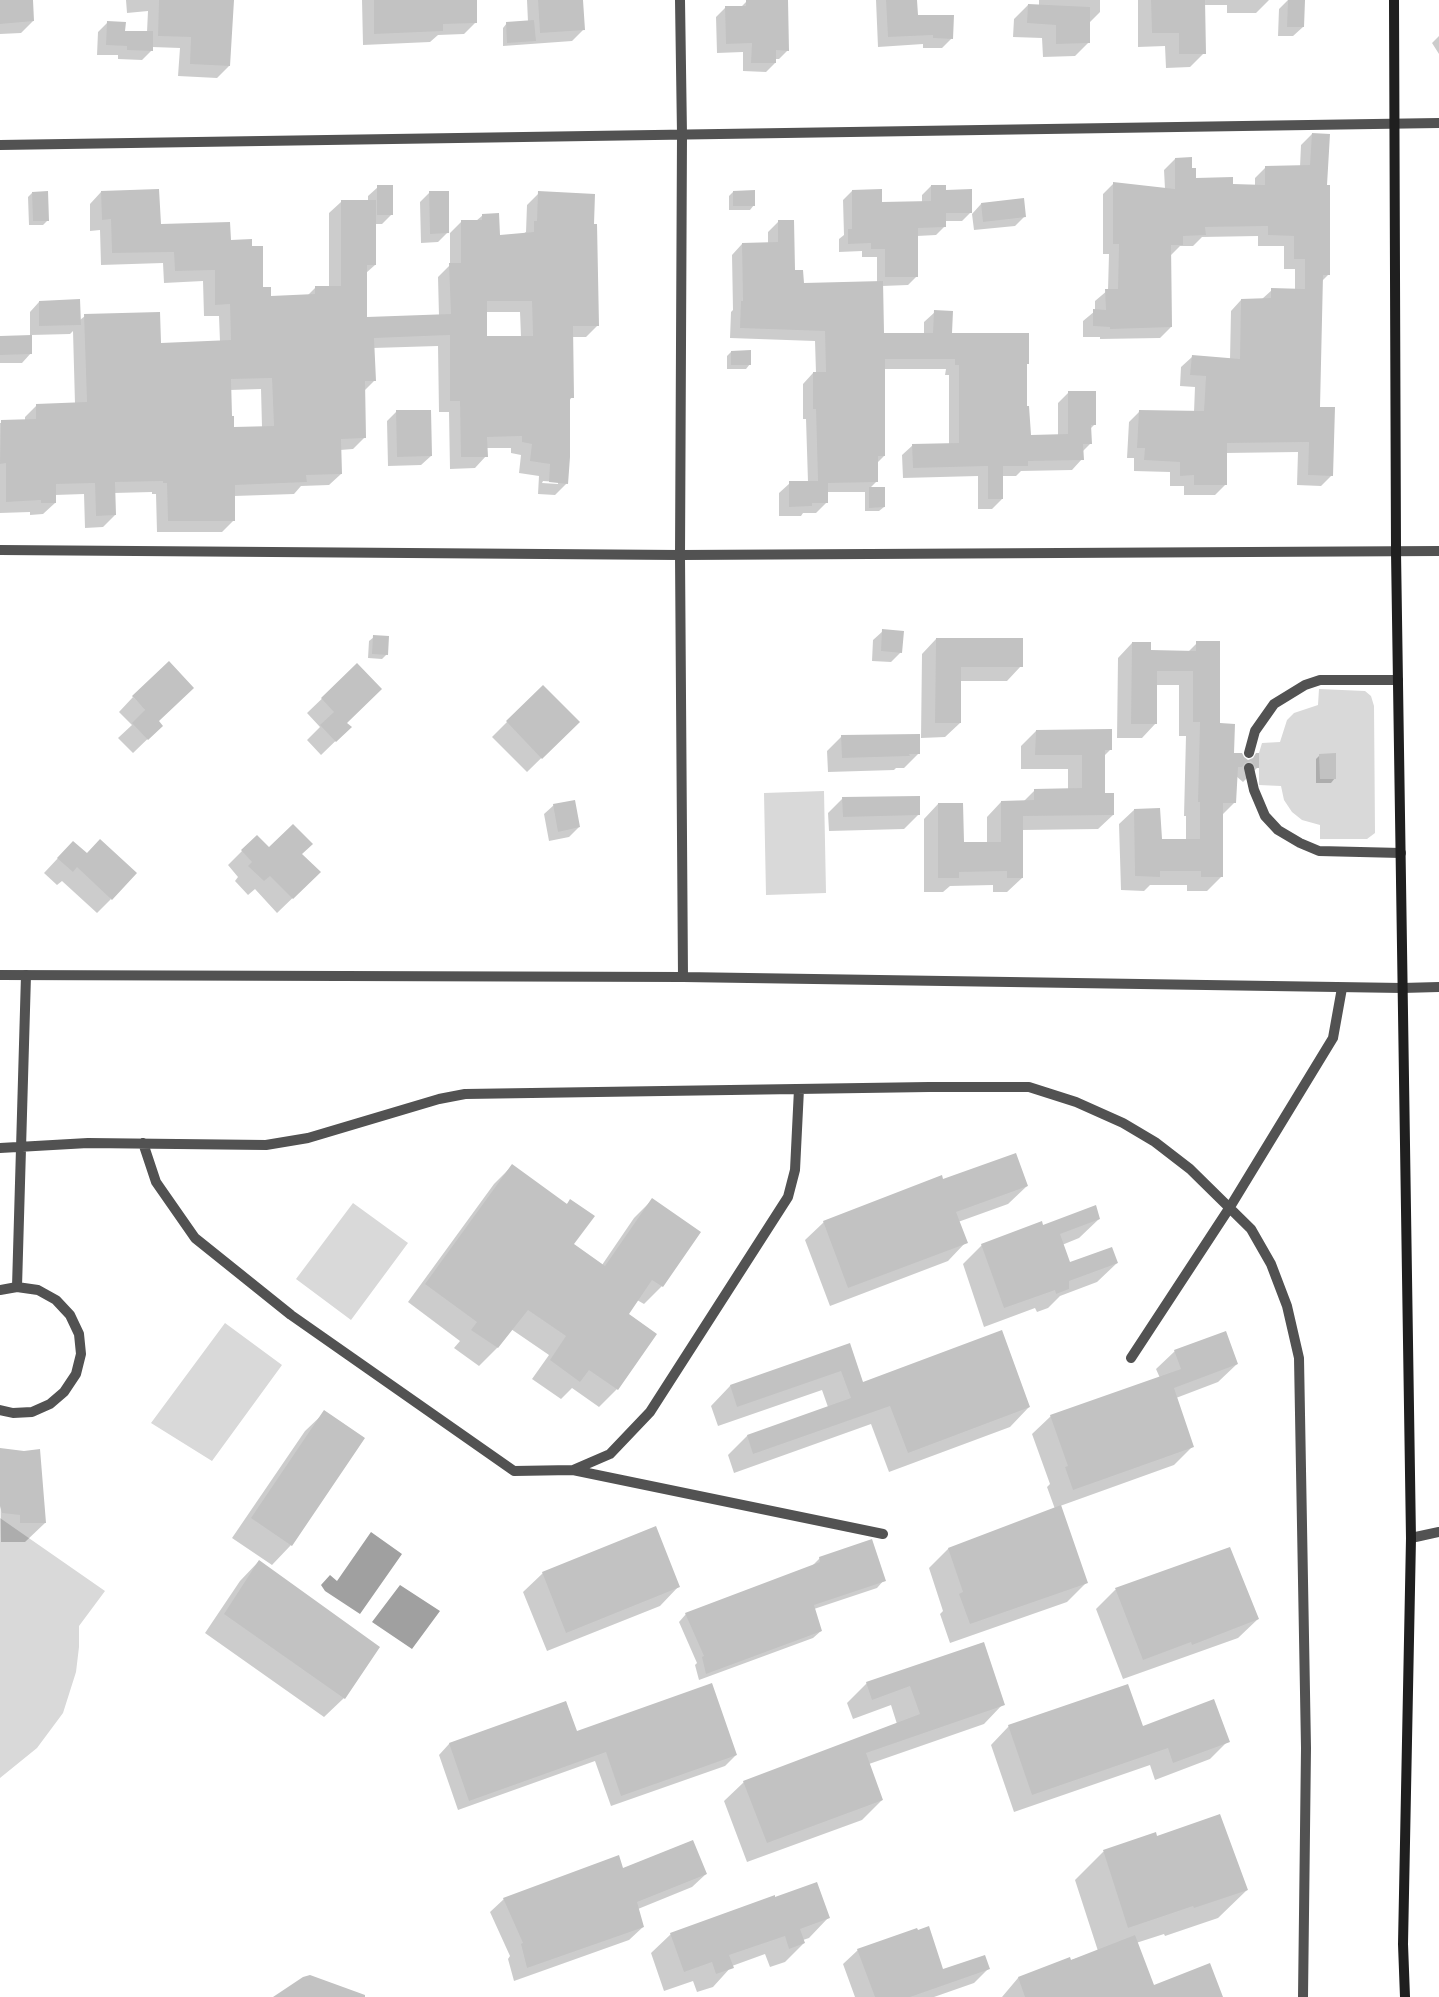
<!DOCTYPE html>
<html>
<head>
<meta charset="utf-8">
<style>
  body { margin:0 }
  canvas { display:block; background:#fff }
</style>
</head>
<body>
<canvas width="1439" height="1997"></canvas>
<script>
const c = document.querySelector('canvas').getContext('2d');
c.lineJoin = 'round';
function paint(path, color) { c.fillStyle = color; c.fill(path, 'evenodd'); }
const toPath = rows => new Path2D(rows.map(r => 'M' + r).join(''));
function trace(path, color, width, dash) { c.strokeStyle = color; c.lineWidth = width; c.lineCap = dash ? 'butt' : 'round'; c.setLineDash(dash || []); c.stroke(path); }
paint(toPath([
  [1319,689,1365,691,1371,696,1374,706,1375,833,1367,839,1320,839,1320,825,1302,820,1292,812,1284,800,1281,786,1259,785,1259,753,1262,743,1280,742,1287,720,1294,713,1318,705],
  [824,791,826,893,766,895,764,793],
  [353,1203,408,1243,351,1320,296,1279],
  [225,1323,282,1365,212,1461,151,1423],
  [0,1518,105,1591,79,1626,79,1647,76,1672,63,1713,37,1748,0,1778]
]), '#d9d9d9');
paint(toPath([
  [371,1532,402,1554,360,1614,325,1591,321,1585,330,1575,337,1581],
  [400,1585,440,1611,412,1649,372,1622]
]), '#a0a0a0');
paint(toPath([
  [0,0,31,0,33,21,21,33,0,34],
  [126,0,233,0,229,66,217,78,178,76,180,48,152,47,152,50,142,60,118,59,118,55,97,55,98,32,108,22,124,32,147,32,148,11,127,13],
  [362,0,476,0,475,23,464,34,438,35,430,42,363,45],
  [527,0,581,0,583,30,572,41,503,46,503,28,507,23,528,22],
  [876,0,916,0,917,16,952,38,942,48,923,48,923,44,878,47],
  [1039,0,1100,0,1100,12,1089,23,1089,42,1075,56,1043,57,1042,38,1013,37,1014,19,1028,5,1039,6],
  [1138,0,1269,0,1256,13,1227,13,1227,5,1204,5,1204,53,1190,67,1166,68,1165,46,1138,47],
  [1288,0,1303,0,1303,27,1293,36,1278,36,1279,9],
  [746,2,788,50,779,59,775,59,775,63,766,72,743,71,743,52,717,53,716,17,725,8,741,7],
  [1439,36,1439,54,1432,43],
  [1312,134,1326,187,1329,274,1321,282,1319,408,1332,475,1321,486,1297,485,1298,452,1226,453,1226,484,1215,495,1184,495,1184,486,1170,486,1170,472,1134,471,1134,458,1127,458,1129,422,1140,411,1194,412,1195,387,1180,386,1181,367,1192,357,1230,359,1231,311,1241,300,1262,299,1272,290,1295,290,1295,269,1284,269,1284,246,1258,246,1258,236,1202,237,1193,246,1180,246,1171,255,1171,327,1160,338,1100,339,1100,337,1083,337,1083,321,1095,311,1095,301,1108,290,1109,254,1103,254,1103,194,1114,183,1165,189,1164,170,1175,159,1191,170,1195,179,1231,186,1255,186,1255,178,1265,168,1300,167,1301,145],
  [931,186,945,191,971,212,962,221,945,221,945,226,936,235,917,236,917,276,908,285,882,286,883,335,924,334,924,322,935,312,951,334,1027,364,1025,366,1026,408,1030,436,1058,436,1058,403,1069,392,1095,424,1090,429,1090,444,1082,452,1082,459,1072,470,1021,471,1016,476,1002,476,1002,499,992,509,978,509,978,476,903,478,902,455,913,445,949,444,949,375,945,375,946,369,884,369,884,456,877,463,877,481,870,488,884,507,879,511,865,511,865,492,826,492,827,502,816,513,803,513,801,516,779,516,779,493,790,483,808,482,806,419,803,419,803,384,813,373,816,373,815,341,730,338,731,312,733,310,732,255,742,244,768,244,768,232,778,222,793,271,802,284,877,283,877,257,862,257,862,251,839,252,839,239,844,235,843,200,852,191,881,204,922,203,922,195],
  [378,187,392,214,382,224,375,224,375,265,366,273,366,319,439,316,438,277,450,265,450,233,462,221,476,221,483,215,498,237,523,234,526,232,527,205,539,193,592,225,598,325,586,337,572,337,572,397,569,401,567,483,555,495,538,494,539,476,519,473,521,455,511,453,511,448,486,448,486,456,475,468,450,469,449,412,439,412,438,346,373,348,374,381,364,391,365,437,353,449,340,450,341,474,329,485,301,486,294,494,234,496,234,520,222,532,157,532,156,494,152,494,152,492,114,493,115,515,103,527,85,528,84,494,55,495,55,503,43,514,30,515,30,512,0,513,0,423,25,421,25,417,37,405,75,404,73,331,70,334,31,335,31,353,22,363,0,363,0,338,30,336,30,312,39,302,80,320,85,316,160,344,220,342,219,316,204,316,203,281,164,283,163,263,101,265,100,230,90,231,90,204,101,192,160,226,230,241,270,297,307,296,316,287,329,287,329,213,341,202,368,202,368,196],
  [486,312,520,312,521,337,486,338],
  [261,389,262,427,233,428,231,418,230,390],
  [543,481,558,482,558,484,542,483],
  [430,192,448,232,438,242,421,243,420,202],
  [733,192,754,205,750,210,729,210,729,196],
  [32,193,48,220,43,225,29,225,28,197],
  [981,204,1024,217,1015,226,974,230,972,214],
  [731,352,750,364,746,369,727,369,727,356],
  [396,412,431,456,421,465,388,466,387,421],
  [883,631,901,652,891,662,872,661,873,640],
  [374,637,387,654,382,659,368,658,369,641],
  [936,639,1021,666,1007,681,960,681,960,723,945,737,921,738,922,654],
  [1132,643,1150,652,1188,652,1197,643,1218,725,1233,754,1247,761,1251,760,1258,767,1243,782,1236,776,1235,802,1222,815,1222,876,1207,891,1187,891,1187,885,1150,885,1144,891,1121,890,1119,824,1134,810,1161,840,1186,840,1186,816,1184,816,1186,736,1179,736,1179,685,1156,685,1156,723,1142,738,1117,738,1118,658],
  [355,667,346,723,350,727,321,755,307,740,320,727,307,713],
  [543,686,578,722,527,772,492,737],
  [133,697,161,726,133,753,118,738,132,725,119,712],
  [1036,731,1111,749,1103,757,1103,794,1113,815,1098,829,1022,830,1022,878,1007,892,993,892,993,885,950,886,943,892,924,892,924,819,938,804,963,843,987,843,987,817,1001,802,1023,802,1035,790,1068,790,1068,769,1021,769,1021,746],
  [842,736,919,753,904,768,896,768,894,770,828,772,827,751],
  [1320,755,1335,778,1331,783,1316,783,1316,759],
  [843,798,919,814,904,829,829,831,828,813],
  [554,805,579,827,569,837,549,841,544,814],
  [269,849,301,854,304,887,277,913,255,889,248,895,235,881,238,877,228,865,242,851],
  [86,854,111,899,97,913,62,881,57,885,44,873,59,857],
  [512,1166,566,1205,571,1200,572,1244,602,1265,634,1218,652,1200,662,1286,644,1304,637,1300,627,1314,617,1389,599,1407,572,1388,561,1399,532,1379,549,1355,511,1329,497,1348,479,1366,454,1348,460,1341,408,1302,494,1184],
  [943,1181,1027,1186,1008,1204,958,1222,966,1242,948,1261,830,1306,805,1240,824,1222],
  [1099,1219,1079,1238,1062,1245,1069,1264,1117,1263,1097,1282,1060,1296,1048,1308,1037,1312,1035,1308,984,1327,963,1264,982,1245,1042,1226],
  [849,1345,862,1384,1029,1407,1010,1427,889,1472,871,1424,734,1473,728,1455,747,1436,828,1407,822,1390,718,1426,711,1406,730,1386],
  [1175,1351,1237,1364,1218,1382,1176,1398,1193,1446,1174,1465,1060,1506,1086,1583,1067,1602,950,1643,940,1614,943,1611,929,1568,948,1549,1055,1509,1047,1487,1050,1484,1032,1434,1051,1416,1160,1378,1156,1369],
  [325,1412,291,1545,272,1565,232,1538,305,1431],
  [0,1449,12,1451,39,1451,45,1523,25,1542,1,1542],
  [1229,1548,1258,1619,1238,1638,1123,1679,1096,1609,1115,1590],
  [820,1558,884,1580,877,1588,814,1609,821,1631,813,1638,699,1680,695,1665,697,1663,679,1622,686,1614,812,1566],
  [259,1561,378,1648,344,1698,324,1717,205,1633,240,1581],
  [543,1573,679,1586,660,1606,547,1651,523,1592],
  [983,1643,1003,1704,984,1724,869,1764,882,1800,862,1820,747,1862,724,1801,744,1782,897,1724,891,1705,853,1719,847,1703,867,1683],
  [566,1702,576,1732,736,1755,725,1766,611,1806,595,1761,458,1810,439,1755,449,1744],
  [1009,1726,1142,1727,1228,1741,1210,1759,1155,1780,1150,1765,1014,1812,991,1745],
  [1155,1834,1156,1838,1247,1890,1218,1918,1165,1936,1164,1934,1136,1943,1153,1987,1222,1997,1002,1997,1018,1978,1098,1951,1075,1880,1103,1852],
  [623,1869,706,1874,692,1887,638,1909,643,1927,629,1940,514,1981,508,1959,510,1956,490,1912,504,1899],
  [828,1918,809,1938,803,1940,804,1943,785,1962,770,1967,765,1954,732,1966,713,1987,697,1992,693,1981,664,1991,651,1953,671,1934],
  [858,1950,942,1971,988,1969,974,1983,934,1997,855,1997,843,1964]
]), '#0003');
paint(toPath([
  [0,0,33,0,34,21,0,24],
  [159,0,234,0,230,66,190,64,191,37,158,36],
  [374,0,477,0,477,23,443,24,443,31,374,34],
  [538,0,583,0,585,30,540,33],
  [746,0,788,0,789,51,776,50,776,63,751,63,752,43,726,44,725,6,746,6],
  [886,0,917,0,918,15,954,15,953,39,933,38,933,35,888,37],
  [1151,0,1205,0,1206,54,1179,54,1179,33,1152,33],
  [1288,0,1305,0,1304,27,1287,27],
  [1028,4,1090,7,1090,43,1056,44,1056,25,1027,23],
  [534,20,536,41,507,43,506,22],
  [107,21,126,22,125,31,153,31,153,51,127,50,127,46,106,45],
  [1312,133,1330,134,1327,185,1330,185,1330,275,1323,275,1320,407,1335,407,1333,476,1308,475,1309,442,1227,443,1227,485,1194,485,1194,475,1180,476,1180,462,1144,460,1145,448,1137,448,1139,410,1204,411,1206,376,1190,375,1192,355,1240,359,1241,299,1271,298,1271,288,1305,289,1305,259,1294,259,1294,236,1268,235,1268,226,1205,227,1206,235,1183,236,1183,245,1171,245,1172,327,1110,329,1110,327,1093,326,1093,309,1106,310,1105,289,1118,289,1119,244,1113,244,1113,182,1175,189,1175,158,1192,157,1192,168,1196,168,1196,178,1233,177,1233,184,1265,185,1265,166,1310,165],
  [377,185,393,185,393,215,377,215],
  [931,185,946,185,946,190,972,189,972,213,946,213,946,227,918,228,918,277,885,277,885,249,871,249,871,243,848,244,848,229,852,229,852,190,882,189,882,202,931,201],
  [159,189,161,224,230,222,231,240,252,239,252,246,263,246,263,287,271,287,271,296,315,294,315,286,341,286,341,200,376,200,376,265,367,265,367,317,451,314,449,263,461,263,461,220,482,220,482,214,499,213,500,235,534,232,534,221,537,221,538,191,595,194,594,224,597,224,599,326,573,326,574,398,570,398,570,457,568,484,549,482,550,464,530,461,532,444,522,442,522,436,487,437,488,457,461,457,460,401,450,401,450,335,374,338,376,381,365,381,366,438,341,439,342,474,306,475,307,482,235,485,235,521,168,521,167,483,163,483,163,481,115,482,116,515,96,516,95,483,56,484,56,503,41,503,41,500,6,502,6,463,0,464,1,420,36,419,36,404,87,402,84,314,160,312,161,343,231,340,230,304,215,305,215,270,175,271,174,252,112,253,111,219,102,220,101,191],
  [487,301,532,301,533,336,487,336],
  [272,378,274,426,234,427,234,416,232,416,231,379],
  [755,190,755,206,733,206,733,191],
  [48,191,49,221,33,221,32,192],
  [429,191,449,191,449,233,430,234],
  [1024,198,1026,217,983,222,981,203],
  [778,220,794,220,795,270,803,270,804,283,883,281,884,333,933,333,934,310,953,311,952,333,1029,333,1029,364,1027,364,1027,406,1029,406,1031,435,1068,434,1068,391,1096,391,1096,425,1091,425,1092,444,1083,444,1084,460,1028,461,1028,466,1003,466,1003,499,988,499,988,466,913,468,912,444,959,443,959,365,955,365,955,359,885,359,885,456,878,456,878,482,828,483,828,503,812,503,812,506,789,507,789,481,818,481,816,409,813,409,813,372,826,372,825,331,740,328,741,301,743,301,742,243,778,242],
  [80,299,81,325,39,326,39,301],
  [32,335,32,354,0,355,0,336],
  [751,350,751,365,731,365,731,351],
  [396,410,431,410,432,456,397,457],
  [869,487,885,487,885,507,869,508],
  [882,629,904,631,902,653,881,651],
  [373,635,389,636,388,655,372,654],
  [936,638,1023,638,1023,667,961,667,961,723,935,723],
  [1196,641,1220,641,1220,723,1235,724,1234,753,1242,753,1244,757,1248,760,1253,758,1256,753,1259,753,1259,768,1256,768,1251,761,1245,763,1242,767,1238,767,1236,803,1223,803,1223,877,1201,877,1201,871,1160,871,1160,877,1135,876,1134,809,1160,808,1162,839,1200,839,1200,802,1198,802,1200,722,1193,722,1193,671,1157,671,1157,724,1131,724,1132,642,1151,642,1151,650,1196,651],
  [169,661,194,688,159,721,163,726,148,740,132,723,145,710,132,696],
  [357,663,382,689,347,723,352,727,336,742,320,725,334,712,321,698],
  [543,685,580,722,542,759,506,721],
  [1112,729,1112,750,1105,750,1105,793,1114,793,1114,815,1023,816,1023,878,1007,878,1007,871,959,872,959,878,938,878,938,803,963,803,964,842,1001,842,1001,801,1034,800,1034,789,1082,788,1082,755,1035,755,1036,730],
  [920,734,920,754,909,754,910,756,842,758,841,735],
  [1336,753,1336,779,1320,779,1319,754],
  [920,796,920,815,843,817,842,797],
  [575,800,580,827,558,832,553,804],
  [293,824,313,844,302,854,321,872,293,899,270,876,264,881,248,866,252,862,241,850,257,835,269,847],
  [100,839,137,873,112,900,77,867,73,872,57,858,73,841,87,853],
  [1016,1153,1028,1186,956,1212,968,1243,848,1288,823,1221,942,1175,943,1179],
  [512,1164,567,1204,570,1199,595,1216,574,1244,605,1266,652,1198,701,1232,663,1287,652,1280,629,1314,657,1334,618,1390,589,1370,580,1382,550,1360,566,1336,528,1310,498,1348,471,1330,477,1322,425,1284],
  [1096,1205,1100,1219,1060,1234,1070,1262,1112,1247,1118,1263,1069,1281,1069,1289,1056,1294,1055,1290,1004,1308,981,1244,1042,1221,1043,1225],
  [1002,1330,1030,1407,908,1453,890,1406,753,1454,747,1435,851,1398,841,1371,737,1407,730,1385,850,1343,863,1382],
  [1226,1331,1238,1364,1174,1388,1194,1447,1073,1490,1065,1467,1068,1466,1050,1415,1181,1369,1174,1350],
  [324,1410,365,1438,292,1546,251,1518],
  [0,1448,24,1451,40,1449,46,1523,20,1523,20,1515,2,1513,0,1506],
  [1061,1505,1088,1583,970,1624,959,1594,963,1592,948,1548],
  [656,1526,680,1587,566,1633,542,1572],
  [872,1539,886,1581,814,1605,822,1631,706,1674,702,1657,704,1656,685,1613,820,1562,819,1557],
  [1230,1547,1259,1619,1192,1645,1191,1642,1143,1660,1115,1588],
  [259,1560,380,1647,345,1699,224,1614],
  [984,1642,1005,1705,866,1753,883,1800,767,1843,743,1781,920,1714,910,1686,872,1700,866,1682],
  [712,1683,737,1755,621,1796,606,1752,469,1801,449,1743,566,1701,577,1731],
  [1128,1684,1143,1726,1214,1699,1230,1742,1173,1763,1168,1748,1032,1795,1008,1725],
  [1220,1814,1248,1890,1194,1908,1193,1906,1128,1928,1103,1850,1156,1832,1157,1836],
  [693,1840,707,1874,637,1902,644,1927,527,1968,521,1944,523,1943,503,1898,619,1855,623,1868],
  [817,1882,830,1918,800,1929,805,1943,789,1949,785,1936,729,1955,734,1968,716,1974,712,1962,684,1972,670,1933,775,1895,775,1897],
  [929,1926,943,1969,985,1955,990,1969,910,1997,875,1997,857,1949,917,1928,918,1930],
  [1135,1935,1154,1985,1210,1963,1223,1997,1025,1997,1018,1977,1070,1957,1071,1960],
  [310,1975,365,1995,365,1997,273,1997,303,1977]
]), '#c2c2c2');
trace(toPath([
  [1249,753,1255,731,1274,704,1305,685,1320,680,1398,680],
  [1249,768,1254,790,1265,816,1278,830,1300,843,1319,851,1401,853],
  [143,1143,156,1182,195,1238,291,1315,514,1471,573,1470,610,1454,650,1412,788,1197,795,1170,799,1089],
  [0,1148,88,1143,266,1145,308,1138,439,1099,465,1094,929,1087,1029,1087,1076,1102,1123,1123,1155,1142,1190,1169,1251,1229,1271,1264,1287,1306,1299,1358,1306,1748,1303,1997],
  [17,1287,26,975],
  [0,1290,17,1287,38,1290,56,1300,70,1315,79,1334,81,1354,76,1374,64,1392,50,1404,32,1412,13,1413,0,1410],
  [1131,1358,1230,1207,1333,1038,1342,988],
  [573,1470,883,1534]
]), '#525252', 10);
trace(toPath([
  [680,0,682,134,680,555,683,977],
  [0,145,1439,123],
  [0,550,680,555,1439,551],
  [0,975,683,977,1402,988,1439,987],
  [1411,1538,1439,1532]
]), '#525252', 10);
trace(toPath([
  [1394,0,1396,552,1411,1538,1403,1944,1405,1997]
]), '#1f1f1f', 10);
</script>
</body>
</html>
